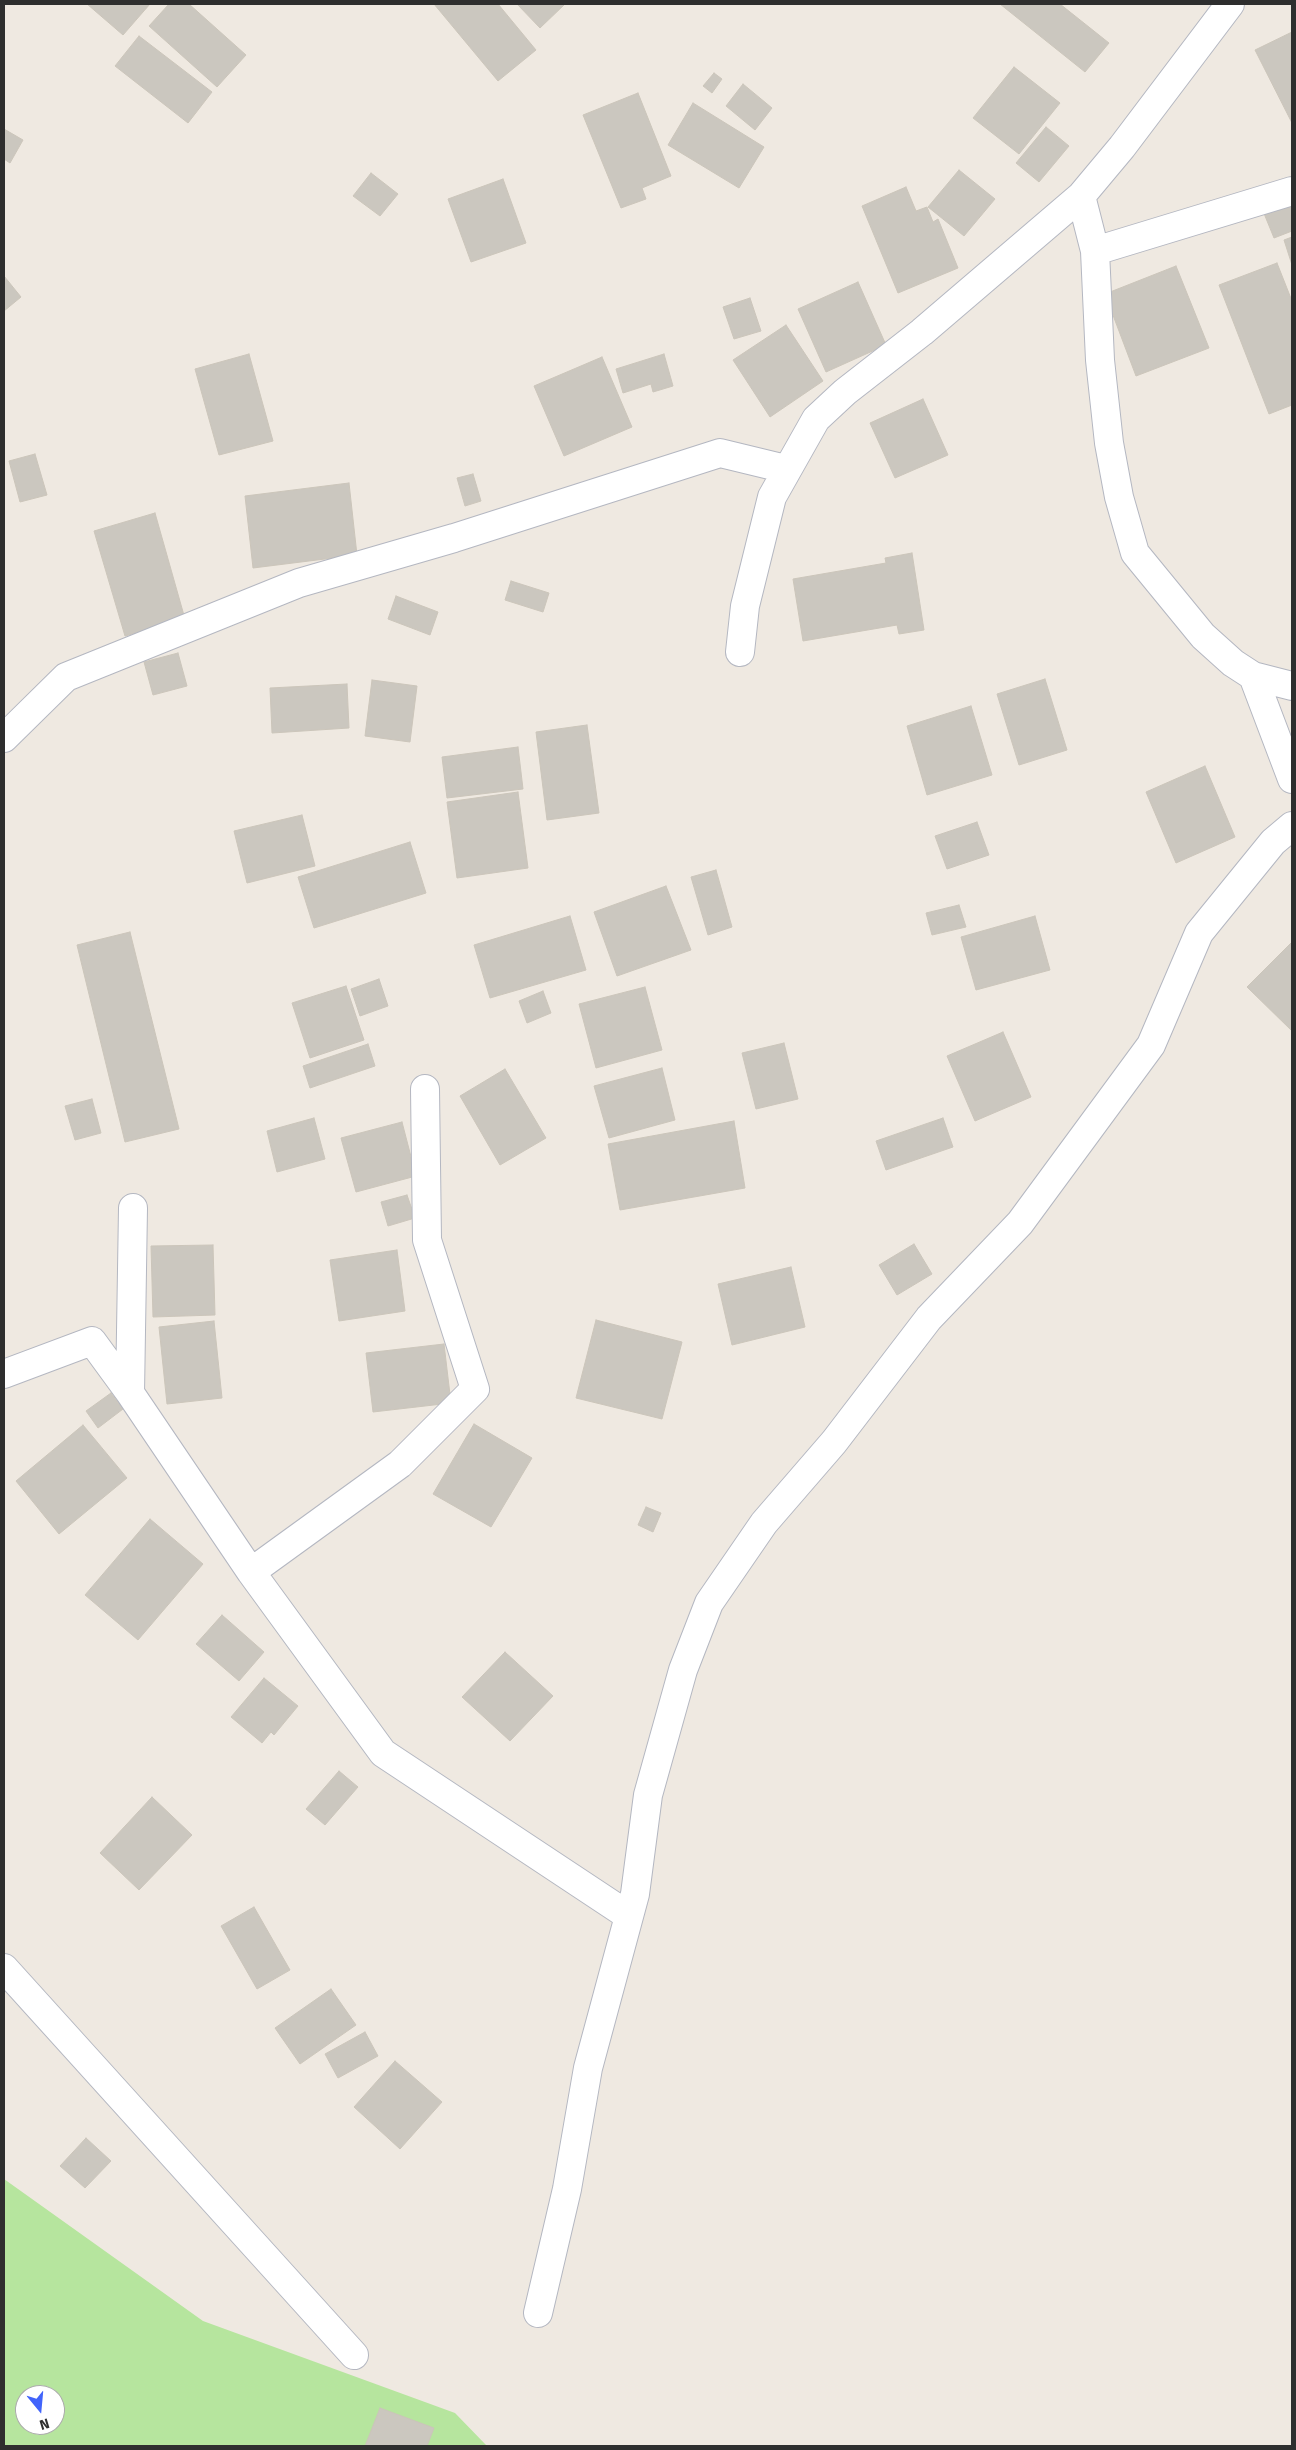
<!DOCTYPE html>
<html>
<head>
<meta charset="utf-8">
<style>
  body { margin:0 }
  #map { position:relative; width:1296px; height:2450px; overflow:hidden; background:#efe9e1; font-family:"Fira Sans",sans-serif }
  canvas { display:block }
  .frame { position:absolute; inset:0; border:5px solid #2e2e2e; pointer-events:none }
  .north { position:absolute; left:15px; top:2385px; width:50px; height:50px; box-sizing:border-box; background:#fff; border:1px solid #ababab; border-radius:50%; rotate:163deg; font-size:14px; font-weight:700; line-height:20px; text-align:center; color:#2e2e2e }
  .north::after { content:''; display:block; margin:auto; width:18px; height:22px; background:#4264fb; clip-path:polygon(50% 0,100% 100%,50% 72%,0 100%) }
</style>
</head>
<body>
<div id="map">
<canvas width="1296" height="2450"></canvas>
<div class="frame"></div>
<div class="north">N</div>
</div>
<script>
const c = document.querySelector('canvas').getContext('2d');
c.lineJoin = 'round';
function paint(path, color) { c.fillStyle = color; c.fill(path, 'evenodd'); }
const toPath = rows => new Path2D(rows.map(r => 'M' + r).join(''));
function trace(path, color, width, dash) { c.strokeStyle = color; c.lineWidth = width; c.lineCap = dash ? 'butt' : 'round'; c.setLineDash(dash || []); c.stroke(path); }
paint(toPath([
  [4,2179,203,2321,455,2413,487,2446,4,2446],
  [25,2395,55,2395,55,2425,25,2425]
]), '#b6e59e');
const building = toPath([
  [87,4,150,4,123,35,87,4],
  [169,4,189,4,246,55,217,87,149,26,169,4],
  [434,4,498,4,536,50,498,81,434,4],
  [517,4,565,4,540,28,517,4],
  [1000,4,1060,4,1109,43,1085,72,1000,4],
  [1292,32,1292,123,1255,50,1292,32],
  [139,36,212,92,188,123,115,66,139,36],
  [1014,67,1060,103,1019,154,973,118,1014,67],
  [714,73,722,79,712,93,703,86,714,73],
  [743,84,772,108,755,130,726,106,743,84],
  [638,93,671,176,642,188,646,199,621,208,583,115,638,93],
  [693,103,764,147,739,188,668,145,693,103],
  [1046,127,1069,146,1039,182,1016,163,1046,127],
  [4,129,23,140,10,163,4,159,4,129],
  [959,170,995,199,964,236,928,207,959,170],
  [371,173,398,194,380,216,353,196,371,173],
  [503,179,526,243,471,262,448,199,503,179],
  [906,187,916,211,927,207,933,222,938,219,958,268,898,293,862,206,906,187],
  [1292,200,1292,231,1274,238,1263,211,1292,200],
  [1292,237,1292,265,1284,240,1292,237],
  [1277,263,1292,301,1292,405,1269,414,1219,285,1277,263],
  [1176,266,1209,348,1136,376,1105,294,1176,266],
  [4,276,21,297,4,311,4,276],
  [858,282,886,345,826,372,798,309,858,282],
  [750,298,761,331,734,339,723,307,750,298],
  [786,325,823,381,770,417,733,360,786,325],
  [249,354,273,441,219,455,195,369,249,354],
  [664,354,673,386,653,392,651,384,623,393,616,369,664,354],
  [602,357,632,427,564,456,534,386,602,357],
  [923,399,948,455,895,478,870,423,923,399],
  [35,454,47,495,20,502,9,461,35,454],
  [473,474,481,501,465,506,457,478,473,474],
  [349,483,357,555,253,568,245,496,349,483],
  [155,513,185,619,125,636,94,531,155,513],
  [912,553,924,630,899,634,897,625,803,641,793,579,886,563,885,558,912,553],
  [511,581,549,593,543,612,505,600,511,581],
  [396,596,438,612,430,635,388,619,396,596],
  [178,653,187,686,153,695,144,662,178,653],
  [1045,679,1067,750,1019,765,997,694,1045,679],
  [372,680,417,686,410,742,365,736,372,680],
  [347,684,349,728,272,733,270,688,347,684],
  [971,706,992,775,927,795,907,726,971,706],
  [587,725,599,813,547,820,536,732,587,725],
  [518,747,523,789,447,798,442,757,518,747],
  [1205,766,1235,837,1176,863,1146,792,1205,766],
  [518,792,528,868,457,878,447,802,518,792],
  [302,815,315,866,247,883,234,831,302,815],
  [977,822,989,855,947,869,935,836,977,822],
  [410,842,426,893,314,928,298,877,410,842],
  [716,870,732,927,708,935,691,877,716,870],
  [666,886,691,950,617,976,594,912,666,886],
  [959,905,966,927,932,935,926,913,959,905],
  [570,916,586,970,490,998,474,945,570,916],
  [1035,916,1050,970,976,990,961,937,1035,916],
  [130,932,179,1129,125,1142,77,945,130,932],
  [1292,942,1292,1031,1247,987,1292,942],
  [379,979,388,1006,360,1016,351,989,379,979],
  [346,986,364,1040,310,1058,292,1003,346,986],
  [645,987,662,1050,596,1068,579,1004,645,987],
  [543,991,551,1013,527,1023,519,1001,543,991],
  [1003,1032,1031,1097,975,1121,947,1056,1003,1032],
  [784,1043,798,1099,756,1109,742,1053,784,1043],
  [368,1044,375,1066,310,1088,303,1066,368,1044],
  [662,1068,675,1120,609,1138,594,1086,662,1068],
  [505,1069,546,1138,500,1165,460,1096,505,1069],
  [92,1099,101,1133,75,1140,65,1106,92,1099],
  [314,1118,325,1159,277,1172,267,1131,314,1118],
  [943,1118,953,1147,886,1170,876,1141,943,1118],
  [734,1121,745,1188,620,1210,608,1144,734,1121],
  [402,1122,416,1176,356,1192,341,1138,402,1122],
  [407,1195,415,1218,388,1226,381,1202,407,1195],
  [914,1244,932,1274,897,1295,879,1265,914,1244],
  [213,1245,215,1315,153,1317,151,1246,213,1245],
  [397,1250,405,1311,339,1321,330,1260,397,1250],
  [791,1267,805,1327,732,1345,718,1284,791,1267],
  [596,1320,682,1342,662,1419,576,1398,596,1320],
  [214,1321,222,1398,167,1404,159,1327,214,1321],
  [444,1344,451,1403,373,1412,366,1353,444,1344],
  [111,1393,123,1409,98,1428,86,1411,111,1393],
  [474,1424,532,1458,491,1527,433,1494,474,1424],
  [83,1425,127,1478,59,1534,16,1481,83,1425],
  [646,1507,661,1513,653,1532,638,1525,646,1507],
  [150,1519,203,1564,138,1640,85,1595,150,1519],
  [222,1615,264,1652,239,1681,196,1644,222,1615],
  [505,1652,553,1696,510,1741,462,1697,505,1652],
  [264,1678,298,1706,274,1735,271,1732,262,1743,231,1717,264,1678],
  [339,1771,358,1787,325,1825,306,1809,339,1771],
  [152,1797,192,1835,139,1890,100,1853,152,1797],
  [254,1907,290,1970,257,1989,221,1926,254,1907],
  [331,1989,356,2025,300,2064,275,2028,331,1989],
  [365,2032,378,2056,338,2078,325,2054,365,2032],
  [395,2061,442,2102,400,2149,354,2107,395,2061],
  [86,2138,111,2161,85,2188,60,2166,86,2138],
  [380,2408,434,2428,427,2446,365,2446,380,2408]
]);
paint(building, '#cbc7bf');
trace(building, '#cbc5ba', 1);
const minor = toPath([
  [1230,4,1122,147,1081,196,1095,251,1100,360,1109,443,1119,497,1135,553,1203,636,1233,663,1253,676,1292,686],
  [1095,251,1292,191],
  [740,652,745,606,772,497,816,419,845,392,922,332,1081,196],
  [1253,676,1292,779],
  [4,738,66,677,299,583,454,538,720,453,786,469],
  [133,1208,130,1393,251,1572,383,1753,629,1916],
  [4,1374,92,1341,130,1393],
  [251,1572,400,1464,475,1389,427,1240,425,1089],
  [4,1968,354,2355],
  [538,2313,567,2189,588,2068,635,1894,648,1795,683,1670,709,1603,764,1523,834,1442,929,1318,1020,1223,1151,1045,1199,933,1273,842,1292,826]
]);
trace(minor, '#b4b7c1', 30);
trace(minor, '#fff', 28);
</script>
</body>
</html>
